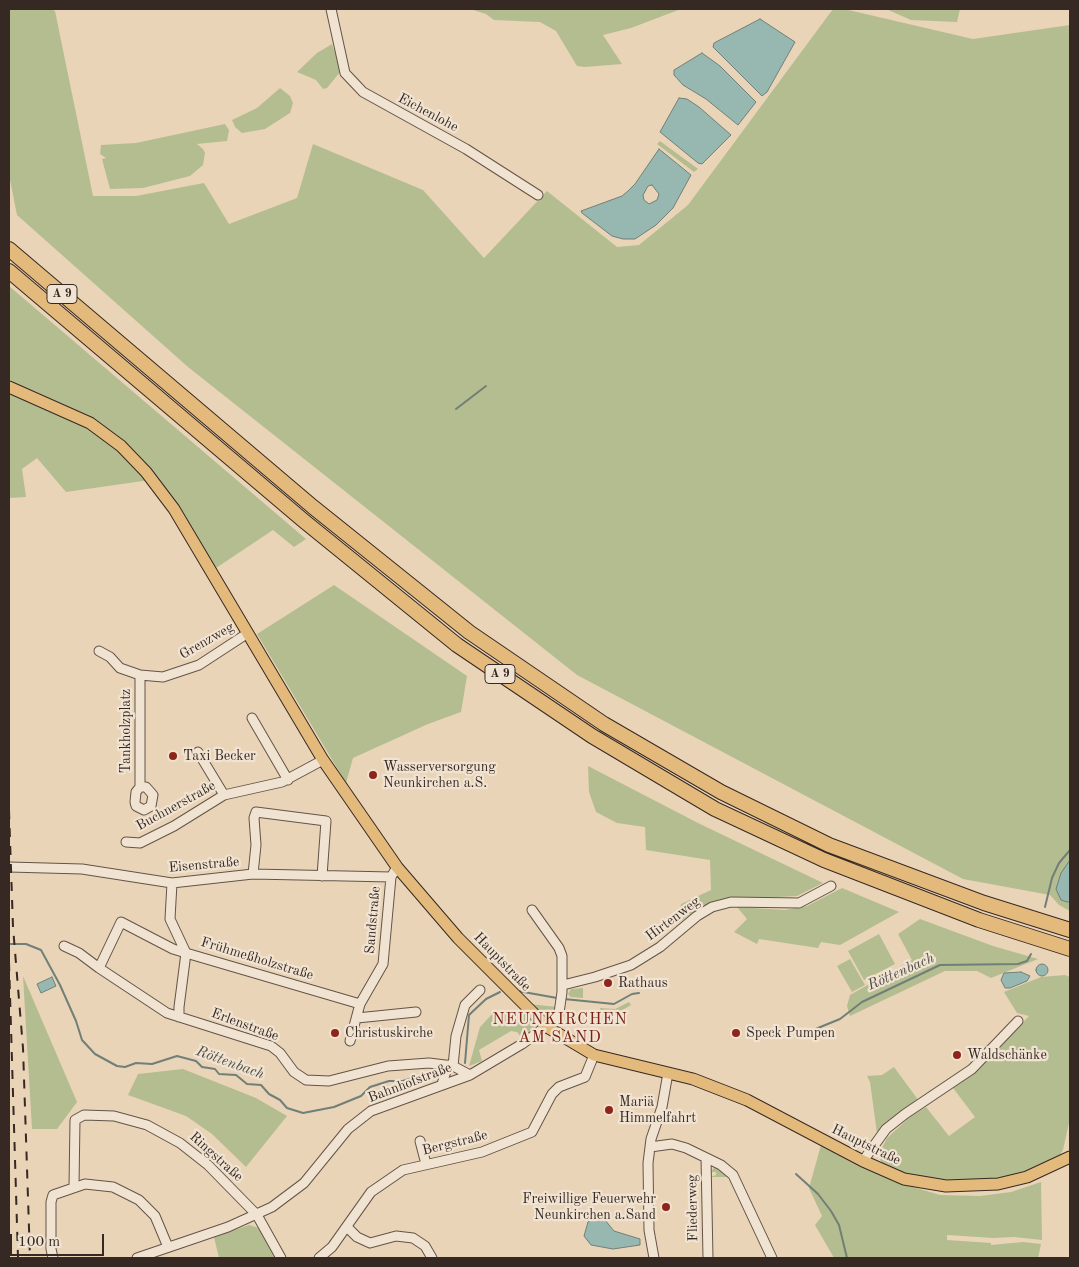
<!DOCTYPE html>
<html>
<head>
<meta charset="utf-8">
<style>
  body { margin:0 }
  #map { position:relative; width:1079px; height:1267px; overflow:hidden; background:#e9d4b8; font-family:"Old Standard TT",serif }
  canvas { display:block }
  .frame { position:absolute; inset:0; border:10px solid #362923; pointer-events:none }
  .scale { position:absolute; left:10px; top:1234px; width:94px; height:22px; box-sizing:border-box; border:2px solid #362923; border-top:0; padding-left:6px; font-size:15px; line-height:18px; white-space:nowrap; color:#362923; -webkit-text-stroke:4px #f1e3d1; paint-order:stroke }
</style>
</head>
<body>
<div id="map">
<canvas width="1079" height="1267"></canvas>
<div class="frame"></div>
<div class="scale">100 m</div>
</div>
<script>
const c = document.querySelector('canvas').getContext('2d');
c.lineJoin = 'round';
function paint(path, color) { c.fillStyle = color; c.fill(path, 'evenodd'); }
const toPath = rows => new Path2D(rows.map(r => 'M' + r).join(''));
function trace(path, color, width, dash) { c.strokeStyle = color; c.lineWidth = width; c.lineCap = dash ? 'butt' : 'round'; c.setLineDash(dash || []); c.stroke(path); }
function drawText(font, color, halo, rows, align = 'center') {
  c.font = font + ' "Old Standard TT",serif'; c.lineWidth = 4.5; c.setLineDash([]); c.textBaseline = 'middle'; c.strokeStyle = halo; c.fillStyle = color; for (const [text, x, y, turn = 0] of rows) {
    c.save(); c.translate(x, y); c.rotate((+turn || 0) * Math.PI / 180); c.textAlign = isNaN(turn) ? turn : align; if (halo) c.strokeText(text, 0, 0); c.fillText(text, 0, 0); c.restore();
  }
}
paint(toPath([
  [9,9,51,9,55,11,93,196,136,196,204,183,229,224,297,198,313,144,423,190,484,258,547,191,617,247,639,245,688,205,833,9,844,9,973,39,1070,25,1070,860,1067,902,1070,902,1070,911,1059,905,1050,895,963,879,577,675,188,367,17,215,9,175],
  [470,9,681,9,631,28,603,35,622,64,585,67,577,66,556,31,540,22,494,20,486,14],
  [886,9,960,9,957,22,911,20],
  [332,44,341,71,327,88,323,89,316,80,297,72,317,53],
  [280,88,290,96,293,103,290,113,265,129,242,133,235,127,232,120,257,108],
  [225,124,229,130,227,141,197,144,203,149,205,153,203,165,190,176,143,188,110,189,102,159,106,158,100,154,101,145,136,143],
  [660,141,698,169,694,172,657,144],
  [9,286,306,539,294,547,273,530,216,568,157,479,66,492,37,458,22,469,26,497,9,498],
  [334,585,467,676,461,712,428,724,353,758,346,783,257,634],
  [588,766,698,823,823,883,797,896,724,900,697,910,678,923,681,904,711,890,710,860,646,850,645,827,617,823,596,812,589,792],
  [842,888,899,912,840,945,821,942,818,948,759,939,757,944,734,932,747,919,737,907,785,910,807,906],
  [920,919,993,946,1038,959,991,978,977,971,945,971,850,1016,847,1006,850,995,912,960,898,934],
  [879,934,895,964,864,980,848,951],
  [850,959,865,985,852,992,837,966],
  [1065,975,1070,977,1070,1118,1063,1150,1059,1157,1024,1173,985,1180,939,1181,905,1173,884,1165,880,1160,881,1150,887,1138,910,1117,926,1107,949,1136,975,1117,953,1088,973,1073,1029,1016,1017,1013,1004,992,1041,977],
  [23,976,77,1102,57,1129,32,1129],
  [583,988,583,998,571,997,568,994,571,989],
  [629,1002,631,1005,616,1014,604,1014,600,1010,600,1008,615,1009],
  [529,1004,557,1007,551,1016,547,1018],
  [496,1010,516,1015,523,1010,534,1022,534,1028,521,1037,517,1032,511,1031,479,1050,482,1061,469,1066,480,1027],
  [894,1067,919,1101,877,1133,870,1082,867,1076,882,1075],
  [183,1069,256,1098,287,1116,246,1167,212,1134,186,1116,128,1095,138,1074],
  [821,1145,893,1181,940,1195,980,1196,1011,1192,1041,1182,1042,1240,1014,1237,993,1238,947,1235,947,1240,991,1243,991,1245,1023,1242,1041,1244,1038,1258,834,1258,815,1225,822,1216,809,1188],
  [715,1167,720,1168,728,1177,710,1177,716,1175,716,1172,710,1172],
  [249,1225,259,1228,275,1258,219,1258,214,1237]
]), '#b4bd90');
const water = toPath([
  [760,19,795,42,767,92,762,96,713,47,714,43,760,19],
  [702,53,720,66,756,102,738,125,706,99,683,85,674,75,674,70,702,53],
  [679,98,687,99,699,107,731,135,702,164,698,163,660,132,679,98],
  [659,149,691,175,673,208,656,225,635,239,623,239,612,236,582,213,581,211,622,196,628,191,635,184,659,149],
  [652,185,659,194,657,200,649,204,644,200,643,195,648,186,652,185],
  [1070,860,1070,902,1067,902,1061,900,1056,889,1061,873,1070,860],
  '1036 970a6 6 0 1 1 12 0a6 6 0 1 1-12 0Z',
  [1021,972,1030,976,1027,981,1010,988,1005,988,1001,980,1004,973,1021,972],
  [52,977,56,986,41,993,37,984,52,977],
  [594,1217,605,1220,614,1231,640,1239,640,1245,613,1249,591,1245,584,1236,588,1222,594,1217]
]);
paint(water, '#97b8b0');
trace(water, '#707f78', 1);
trace(toPath([
  [456,409,486,386],
  [1045,907,1052,878,1059,863,1070,850],
  [9,944,26,944,41,950,60,985,76,1021,82,1040,95,1054,117,1066,125,1067,136,1063,152,1064,177,1056,196,1061,202,1067,215,1069,219,1074,236,1075,247,1084,261,1085,269,1094,280,1100,287,1108,303,1113,334,1107,361,1096,370,1087,389,1081,403,1081,417,1076,438,1074],
  [518,991,557,998],
  [564,999,614,1004,632,994,639,993],
  [813,1030,840,1019,862,1002,940,965,1018,964,1027,961,1031,954],
  [465,1063,469,1015,486,999,500,992],
  [796,1174,818,1194,831,1211,839,1225,847,1258]
]), '#707f78', 2);
const minor = toPath([
  [331,9,345,73,363,92,466,149,538,195],
  [99,651,110,657,120,668,140,675,163,677,199,665,248,633],
  [252,718,288,780],
  [198,752,224,795],
  [140,787,146,787,153,795,151,806,144,810,136,806,135,802,136,792,140,787,140,675],
  [126,842,140,843,174,826,224,795,282,782,323,760],
  [9,867,82,869,172,883,253,874,391,877,397,867],
  [253,874,256,845,254,818,256,812,326,821,322,876],
  [172,883,170,919,186,953,360,1004],
  [64,946,79,953,99,968],
  [563,985,595,977,631,965,660,947,697,916,712,907,731,902,799,903,831,886],
  [179,1017,179,1007,186,953,173,949,121,922,99,968,167,1013,271,1046,280,1053,294,1072,306,1080,329,1081,388,1066,429,1063,453,1066,470,1075],
  [357,1018,416,1012],
  [350,1041,360,1004,383,964,391,877],
  [453,1066,456,1036,465,1005,480,990],
  [442,1084,448,1065],
  [420,1141,426,1164],
  [650,1147,672,1144,686,1148,721,1165,733,1175,772,1258],
  [706,1158,708,1258],
  [863,1161,886,1129,905,1114,972,1069,1018,1021],
  [74,1186,75,1120,84,1115,114,1116,147,1125,180,1143,208,1165,257,1215,281,1258],
  [347,1227,357,1237,370,1243,396,1236,413,1238,425,1246,432,1258],
  [53,1258,51,1249,51,1202,53,1195,85,1184,113,1187,139,1200,155,1216,168,1247],
  [137,1258,228,1227,272,1207,304,1183,348,1129,371,1111,470,1075,522,1044,555,1020,559,1013,562,992,562,956,559,948,532,910],
  [319,1258,332,1247,371,1192,403,1170,482,1152,532,1132,552,1094,559,1087,585,1077,594,1055],
  [654,1258,649,1230,648,1163,651,1139,662,1107,668,1073]
]);
const major = toPath([
  [9,387,90,423,121,446,146,472,174,509,323,760,397,867,458,938,547,1027,594,1055,693,1079,747,1100,863,1161,904,1179,946,1186,998,1184,1027,1177,1070,1157]
]);
const highway = toPath([
  [9,249,313,507,469,632,604,724,721,792,829,845,984,903,1070,930],
  [9,271,304,521,457,645,592,736,715,809,824,860,979,920,1070,949]
]);
trace(minor, '#635448', 11);
trace(major, '#362923', 13);
trace(highway, '#362923', 16);
trace(minor, '#f1e3d1', 9);
trace(major, '#e4ba7c', 11);
trace(highway, '#e4ba7c', 14);
trace(toPath([
  [9,810,13,927,23,1048,30,1258],
  [9,962,18,1258]
]), '#362923', 2, [9, 9]);
for (const [x, y, r, color] of [
  [173,756,5,"#8f2418"],
  [373,775,5,"#8f2418"],
  [608,983,5,"#8f2418"],
  [335,1033,5,"#8f2418"],
  [736,1033,5,"#8f2418"],
  [957,1055,5,"#8f2418"],
  [609,1110,5,"#8f2418"],
  [666,1207,5,"#8f2418"]
]) { const dot = new Path2D(); dot.arc(x, y, r, 0, 2 * Math.PI); c.fillStyle = color; c.fill(dot); trace(dot, '#f1e3d1', 2); }
for (const [x, y, w] of [
  [62,294,30],
  [500,674,30]
]) { const box = new Path2D(); box.roundRect(x - w / 2, y - 9.5, w, 19, 4); c.fillStyle = '#f1e3d1'; c.fill(box); trace(box, '#362923', 1); }
drawText('bold 12px', '#362923', null, [
  ["A 9",62,294],
  ["A 9",500,674]
]);
drawText('14px', '#362923', '#f1e3d1', [
  ["Eichenlohe",428,113,28],
  ["Grenzweg",207,641,-30],
  ["Tankholzplatz",126,731,-90],
  ["Buchnerstraße",176,806,-29],
  ["Eisenstraße",204,865,-5],
  ["Hirtenweg",673,919,-37],
  ["Sandstraße",373,920,-85],
  ["Frühmeßholzstraße",257,959,17],
  ["Hauptstraße",502,962,46],
  ["Erlenstraße",245,1025,20],
  ["Bahnhofstraße",410,1083,-21],
  ["Bergstraße",455,1143,-14],
  ["Hauptstraße",866,1145,26],
  ["Ringstraße",216,1157,42],
  ["Fliederweg",693,1208,-91]
]);
drawText('14px', '#362923', '#f1e3d1', [
  ["Taxi Becker",183,756],
  ["Wasserversorgung",383,767],
  ["Neunkirchen a.S.",383,783],
  ["Rathaus",618,983],
  ["Christuskirche",345,1033],
  ["Speck Pumpen",746,1033],
  ["Waldschänke",967,1055],
  ["Mariä",619,1102],
  ["Himmelfahrt",619,1118],
  ["Freiwillige Feuerwehr",656,1199,"right"],
  ["Neunkirchen a.Sand",656,1215,"right"]
], 'left');
drawText('italic 15px', '#4e4d46', '#f1e3d1', [
  ["Röttenbach",901,972,-24],
  ["Röttenbach",230,1063,20]
]);
c.letterSpacing = '1px';
drawText('16px', '#7a1f14', '#f1e3d1', [
  ["NEUNKIRCHEN",560,1020],
  ["AM SAND",560,1038]
]);
c.letterSpacing = '0px';
</script>
</body>
</html>
